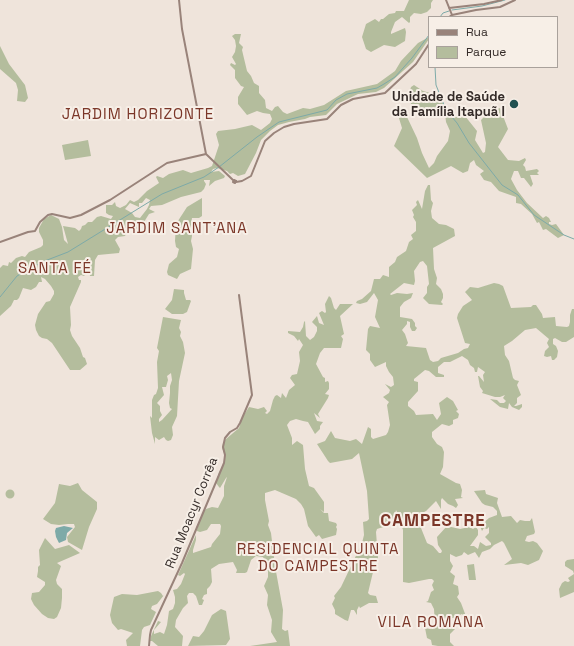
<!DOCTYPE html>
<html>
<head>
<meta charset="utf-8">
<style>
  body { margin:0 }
  #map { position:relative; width:574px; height:646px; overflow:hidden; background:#efe4db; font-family:"Space Grotesk",sans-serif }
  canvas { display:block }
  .legend { position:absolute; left:428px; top:16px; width:130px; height:52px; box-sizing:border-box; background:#f7efe7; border:1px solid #a9a19b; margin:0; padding:5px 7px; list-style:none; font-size:12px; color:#342b28 }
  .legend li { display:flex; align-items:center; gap:8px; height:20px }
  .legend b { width:20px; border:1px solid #a9a19b }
</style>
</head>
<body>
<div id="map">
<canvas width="574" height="646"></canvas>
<ul class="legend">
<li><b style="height:5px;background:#99837a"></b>Rua</li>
<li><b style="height:11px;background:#b4bd9d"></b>Parque</li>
</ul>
</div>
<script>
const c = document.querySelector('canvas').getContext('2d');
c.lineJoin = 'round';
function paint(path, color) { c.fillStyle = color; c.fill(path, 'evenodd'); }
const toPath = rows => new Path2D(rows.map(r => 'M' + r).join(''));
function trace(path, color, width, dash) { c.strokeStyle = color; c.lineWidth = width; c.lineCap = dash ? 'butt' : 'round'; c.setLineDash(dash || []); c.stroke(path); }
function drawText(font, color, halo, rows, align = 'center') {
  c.font = font + ' "Space Grotesk",sans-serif'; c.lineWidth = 4; c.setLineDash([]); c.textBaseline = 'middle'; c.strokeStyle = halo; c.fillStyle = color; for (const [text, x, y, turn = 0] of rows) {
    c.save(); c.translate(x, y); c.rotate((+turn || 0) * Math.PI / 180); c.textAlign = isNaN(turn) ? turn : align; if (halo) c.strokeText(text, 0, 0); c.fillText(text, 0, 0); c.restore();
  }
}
paint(toPath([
  [409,0,433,0,431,3,431,8,427,12,421,14,414,13,410,17,410,22,409,23,402,17,395,22,391,32,391,34,405,28,406,32,405,41,395,47,384,45,371,52,366,49,362,37,366,24,375,19,379,22,381,19,383,19,389,14,395,13,396,11,404,11],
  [235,34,241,34,239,43,243,47,242,50,247,71,251,76,254,83,259,86,259,93,265,100,266,108,272,111,275,107,278,106,283,112,287,114,303,108,310,109,324,105,346,91,377,84,395,71,401,61,418,43,429,37,429,39,413,62,384,88,376,92,358,94,337,104,326,115,310,117,305,119,289,122,278,125,270,131,261,140,256,153,245,174,238,176,233,173,230,174,227,171,217,168,213,169,211,172,219,171,225,176,224,178,215,181,209,186,210,180,204,180,204,181,206,184,204,189,201,192,181,197,162,205,151,206,149,209,155,212,149,214,144,222,142,222,139,231,137,229,133,230,129,226,128,228,124,228,126,234,125,236,118,237,115,240,120,249,119,253,98,255,95,260,94,276,90,276,89,270,84,276,81,275,78,277,79,280,81,280,81,282,70,307,71,325,70,330,72,336,80,348,83,357,85,358,87,364,80,370,70,370,52,343,47,339,42,338,39,336,36,330,35,325,38,314,46,302,50,301,54,294,54,291,51,286,45,279,41,277,42,282,39,282,36,287,31,290,23,288,19,298,17,300,14,300,11,306,0,316,0,268,3,265,8,266,9,262,11,263,16,258,22,256,25,257,29,252,41,247,43,245,43,240,39,232,39,228,44,219,51,215,59,219,62,227,64,240,68,244,63,226,75,228,79,231,81,229,82,226,85,225,88,222,92,222,97,217,101,216,111,219,113,216,109,215,106,213,106,205,112,205,115,202,116,206,120,208,126,205,130,200,134,202,138,200,147,191,159,183,156,177,157,176,163,178,169,174,183,170,191,173,208,168,212,166,219,145,216,134,218,131,235,129,252,125,261,130,270,123,272,119,270,114,263,113,257,111,247,115,238,104,238,97,244,87,241,86,235,78,235,70,230,65,231,63,235,65,236,64,232,57,235,52,236,46,235,40,232,36],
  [146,198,150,200,149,205,147,209,140,218,135,217,132,213,125,209,130,203,139,207,139,203,142,203],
  [0,46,9,64,25,85,28,98,25,102,17,101,18,90,16,83,0,69],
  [414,85,423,91,434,94,456,117,465,116,477,131,475,140,483,153,485,152,486,143,481,120,487,114,500,108,508,129,498,147,508,160,519,161,525,158,526,160,523,165,525,167,526,171,537,169,539,171,537,173,539,175,530,175,533,184,531,187,524,178,521,178,518,171,514,171,511,179,517,190,527,203,543,218,546,216,549,218,551,222,549,222,549,224,552,225,556,224,564,235,558,238,546,229,543,230,539,222,537,223,532,214,521,204,516,203,516,197,499,191,491,182,484,180,480,174,484,171,476,165,474,160,470,163,468,171,463,173,451,166,427,178,394,146,402,128,398,115,407,117,417,138,422,153,429,168,434,163,437,156,448,141,450,131,446,122,445,113,433,113,416,109,411,104,409,94,411,87],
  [88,140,91,156,65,160,62,145],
  [428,185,430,185,431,200,433,203,431,211,432,218,439,224,446,225,454,229,455,236,433,248,434,269,437,278,436,284,441,289,443,294,443,298,441,302,443,304,442,305,429,304,423,298,427,293,427,287,429,284,427,266,423,261,420,262,414,271,415,281,414,285,404,283,390,294,391,295,397,293,407,294,413,293,411,298,404,302,400,307,400,317,412,319,415,323,415,326,417,328,415,331,412,331,410,327,410,322,407,321,407,324,402,330,405,334,408,343,406,346,426,348,430,360,433,362,438,361,441,358,458,353,464,349,468,348,470,344,465,343,457,318,458,314,463,306,472,300,465,292,470,287,478,288,494,283,499,284,503,286,511,308,531,307,533,305,536,305,542,314,543,318,555,317,556,326,567,327,569,326,570,322,570,315,572,309,574,309,574,337,566,342,562,342,555,338,553,339,553,344,556,346,558,351,557,357,554,360,552,360,551,356,547,357,544,356,545,351,549,347,547,343,549,339,536,328,525,330,512,341,504,346,505,355,509,361,513,378,515,380,519,381,517,385,521,395,517,398,517,403,514,406,516,406,522,404,522,407,519,410,512,407,509,403,508,409,500,407,490,399,497,400,500,403,504,403,506,401,503,398,505,395,500,397,495,397,482,393,483,391,480,387,478,376,479,376,484,382,483,375,485,372,478,367,477,372,475,372,474,368,470,365,468,360,462,356,450,362,444,362,438,367,438,373,444,375,444,377,436,377,429,371,425,370,414,379,414,381,418,382,418,391,408,402,408,406,414,411,416,415,433,414,437,420,441,414,439,403,447,397,453,401,458,410,456,411,459,414,458,418,453,420,453,424,449,426,442,424,432,432,432,437,437,444,442,447,444,452,443,467,440,474,456,483,460,484,462,490,461,497,463,498,455,499,458,505,456,508,453,506,448,504,442,498,441,500,441,509,436,501,426,511,420,514,421,528,427,543,433,546,439,553,441,553,442,551,438,545,437,537,447,526,460,529,469,527,473,529,476,527,478,530,478,535,470,546,474,546,478,549,480,542,486,546,491,545,491,543,485,537,489,533,489,527,487,529,484,528,482,531,480,526,489,518,497,515,497,511,493,507,485,505,482,503,474,491,485,490,486,494,498,498,497,503,502,517,511,516,517,523,520,520,525,521,530,521,532,518,535,532,534,534,527,536,525,541,529,542,533,541,537,543,543,551,539,560,528,565,521,563,504,565,512,559,504,543,502,541,494,545,490,549,482,552,479,558,475,552,468,555,464,552,462,555,456,557,450,554,450,561,453,566,450,572,455,576,453,584,458,586,459,594,457,597,461,603,467,619,466,620,462,614,457,616,457,617,455,618,451,618,451,623,455,629,450,634,450,642,454,646,438,646,432,645,431,640,427,638,425,628,430,629,435,625,434,609,431,603,426,602,428,601,431,592,434,590,432,585,434,581,432,579,429,579,409,583,403,582,403,530,402,527,399,525,400,518,396,510,394,518,387,524,392,525,380,528,377,529,376,532,378,558,373,572,368,593,370,595,376,596,378,603,369,603,360,608,359,606,357,610,357,615,354,610,351,610,348,621,345,620,335,614,335,610,332,604,335,598,334,596,341,587,362,543,364,535,363,522,367,521,369,519,367,491,359,453,352,459,330,463,328,461,317,444,325,441,331,431,335,438,350,441,356,439,362,444,368,427,371,429,371,437,373,439,386,435,388,432,390,425,387,405,389,402,383,397,389,393,390,390,385,384,391,387,394,385,393,377,389,372,386,366,386,362,375,367,370,360,370,354,366,350,368,329,370,326,380,328,375,317,378,300,374,293,367,302,360,304,356,303,357,301,362,299,371,291,374,279,380,279,383,275,389,277,389,267,395,262,397,257,406,251,409,242,413,239,411,235,416,231,416,222,413,217,414,215,412,210,417,205,416,202,418,200,422,209,425,191],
  [202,198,202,216,199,218,192,218,191,225,192,236,191,241,193,249,191,269,180,274,177,279,168,275,167,272,169,264,177,257,179,249,176,247,175,241,176,224,187,207],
  [174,289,184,290,184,293,186,300,190,300,191,301,187,312,183,314,172,314,165,309,172,300],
  [329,296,331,298,334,308,336,310,340,304,353,304,340,316,344,334,341,336,343,339,341,348,324,348,320,353,316,364,323,377,325,378,325,382,328,381,329,383,329,389,325,394,329,395,328,398,318,414,320,418,314,413,317,421,323,422,320,426,320,429,315,434,308,422,303,421,296,419,290,421,287,425,292,438,292,445,297,441,303,445,305,469,309,486,314,488,324,502,324,512,320,509,324,513,328,513,329,521,336,523,337,525,336,527,337,529,336,535,322,539,319,535,316,537,308,526,304,509,301,504,296,499,275,490,265,493,265,500,269,521,268,525,271,533,275,566,283,610,282,629,285,631,288,630,290,646,250,646,277,642,271,632,272,620,267,605,268,595,264,586,268,577,268,571,265,570,266,563,263,557,256,556,251,560,247,572,245,573,236,573,237,570,233,562,219,564,211,569,212,582,210,586,207,589,207,594,204,595,202,599,204,600,202,605,199,605,196,596,193,593,189,593,187,596,188,603,183,608,176,620,175,627,183,636,182,646,158,646,152,641,150,641,151,636,158,621,161,622,154,630,154,634,160,632,164,634,167,625,169,611,173,609,175,603,175,597,173,590,177,589,181,584,185,574,184,573,180,576,178,575,195,537,196,535,196,540,193,550,193,553,211,547,212,544,220,534,221,526,220,524,211,524,207,530,200,532,197,531,197,529,203,512,206,509,212,507,218,508,224,496,224,486,227,477,226,478,220,488,219,487,216,483,219,472,224,465,225,456,222,448,223,443,226,439,239,428,242,418,249,407,258,409,264,407,267,411,265,413,267,414,270,411,273,400,275,396,277,395,281,398,282,393,286,398,289,390,295,385,290,378,292,375,297,374,300,361,299,352,303,345,299,339,298,341,294,336,288,333,288,331,300,332,303,327,304,322,305,321,306,336,310,340,314,337,317,331,317,327,312,322,317,316,319,323,324,325,319,313,322,311,325,313,326,312,325,304],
  [163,317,181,320,179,328,181,332,180,336,183,342,185,353,179,381,177,416,172,427,173,435,171,440,168,441,166,440,164,437,159,440,155,437,155,444,152,433,150,416,152,418,152,400,154,395,156,394,158,388,157,362,159,351,157,348],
  [171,373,172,380,170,386,170,393,169,403,170,408,172,409,162,420,159,422,159,419,162,415,160,411,160,406,157,403,164,395,162,387,166,387,168,380,167,376],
  [78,483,82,490,97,502,97,509,89,527,82,550,68,542,67,537,75,527,74,524,68,524,59,525,51,524,43,519,55,503,59,484,70,486],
  '5.5 494a4.5 4.5 0 1 1 9 0a4.5 4.5 0 1 1-9 0Z',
  [45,538,55,549,69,545,80,553,57,563,61,566,56,580,57,584,62,589,62,598,61,608,57,617,54,619,48,618,42,614,34,605,31,599,32,593,39,592,45,585,45,582,37,577,38,571,38,567,40,565,39,550],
  [574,559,574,592,560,598,559,589,562,583,565,581,568,582,570,581,568,578,574,574,573,571,565,566,565,562,567,560],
  [474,564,476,580,469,580,467,565],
  [158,591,161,593,163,596,164,595,157,604,152,606,151,609,156,612,150,625,144,627,142,630,140,646,127,646,126,640,133,633,121,629,118,630,112,623,110,615,114,597,122,594,137,595],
  [221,609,226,611,230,639,226,645,188,646,193,636,199,637,204,631,212,615]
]), '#b4bd9d');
paint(toPath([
  [64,526,73,528,67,533,66,540,59,543,56,537,55,531,56,528]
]), '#7daaa8');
trace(toPath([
  [452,10,482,6,505,0],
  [440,17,443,13,449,11],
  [435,67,436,85,446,110,457,123,469,143,502,185,518,195,534,215,564,235,574,239],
  [0,297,17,276,42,262,68,252,162,194,204,177,219,167,257,137,279,122,327,110,336,100,347,94,377,88,384,84,395,77,412,58,429,35]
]), '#7daaa8', 1);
trace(toPath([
  [179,0,182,29,206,154,234,181],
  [446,0,452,15],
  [449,8,484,4,502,0],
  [449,17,452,15,476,10,500,7,515,0],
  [234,180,236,181,235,183,233,182,234,180],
  [236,182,242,181,251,176,265,141,274,133,284,127,294,124,327,119,341,105,353,99,385,93,416,64,429,44],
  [0,242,28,232,35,231,40,222,48,215,52,214,70,218,81,215,110,200,167,163,206,154],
  [149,646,150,635,151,630,182,563,224,463,225,455,223,447,225,438,230,432,237,428,240,423,252,395,239,295]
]), '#99837a', 2);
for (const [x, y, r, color] of [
  [514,104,5,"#215151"]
]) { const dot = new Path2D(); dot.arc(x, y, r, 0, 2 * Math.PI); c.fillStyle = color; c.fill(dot); trace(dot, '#f7efe7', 1.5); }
drawText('bold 13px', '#342b28', '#f7efe7', [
  ["Unidade de Saúde",505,97],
  ["da Família Itapuã I",505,112]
], 'right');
drawText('13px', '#342b28', '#f7efe7', [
  ["Rua Moacyr Corrêa",192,513,-68]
]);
c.letterSpacing = '1px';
drawText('15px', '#7b3628', '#f7efe7', [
  ["JARDIM HORIZONTE",138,115],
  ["JARDIM SANT'ANA",177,229],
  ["SANTA FÉ",55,269],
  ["RESIDENCIAL QUINTA",318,550],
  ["DO CAMPESTRE",318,567],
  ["VILA ROMANA",431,623]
]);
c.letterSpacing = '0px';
c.letterSpacing = '1px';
drawText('bold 17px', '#7b3628', '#f7efe7', [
  ["CAMPESTRE",433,521]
]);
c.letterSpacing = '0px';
</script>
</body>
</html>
